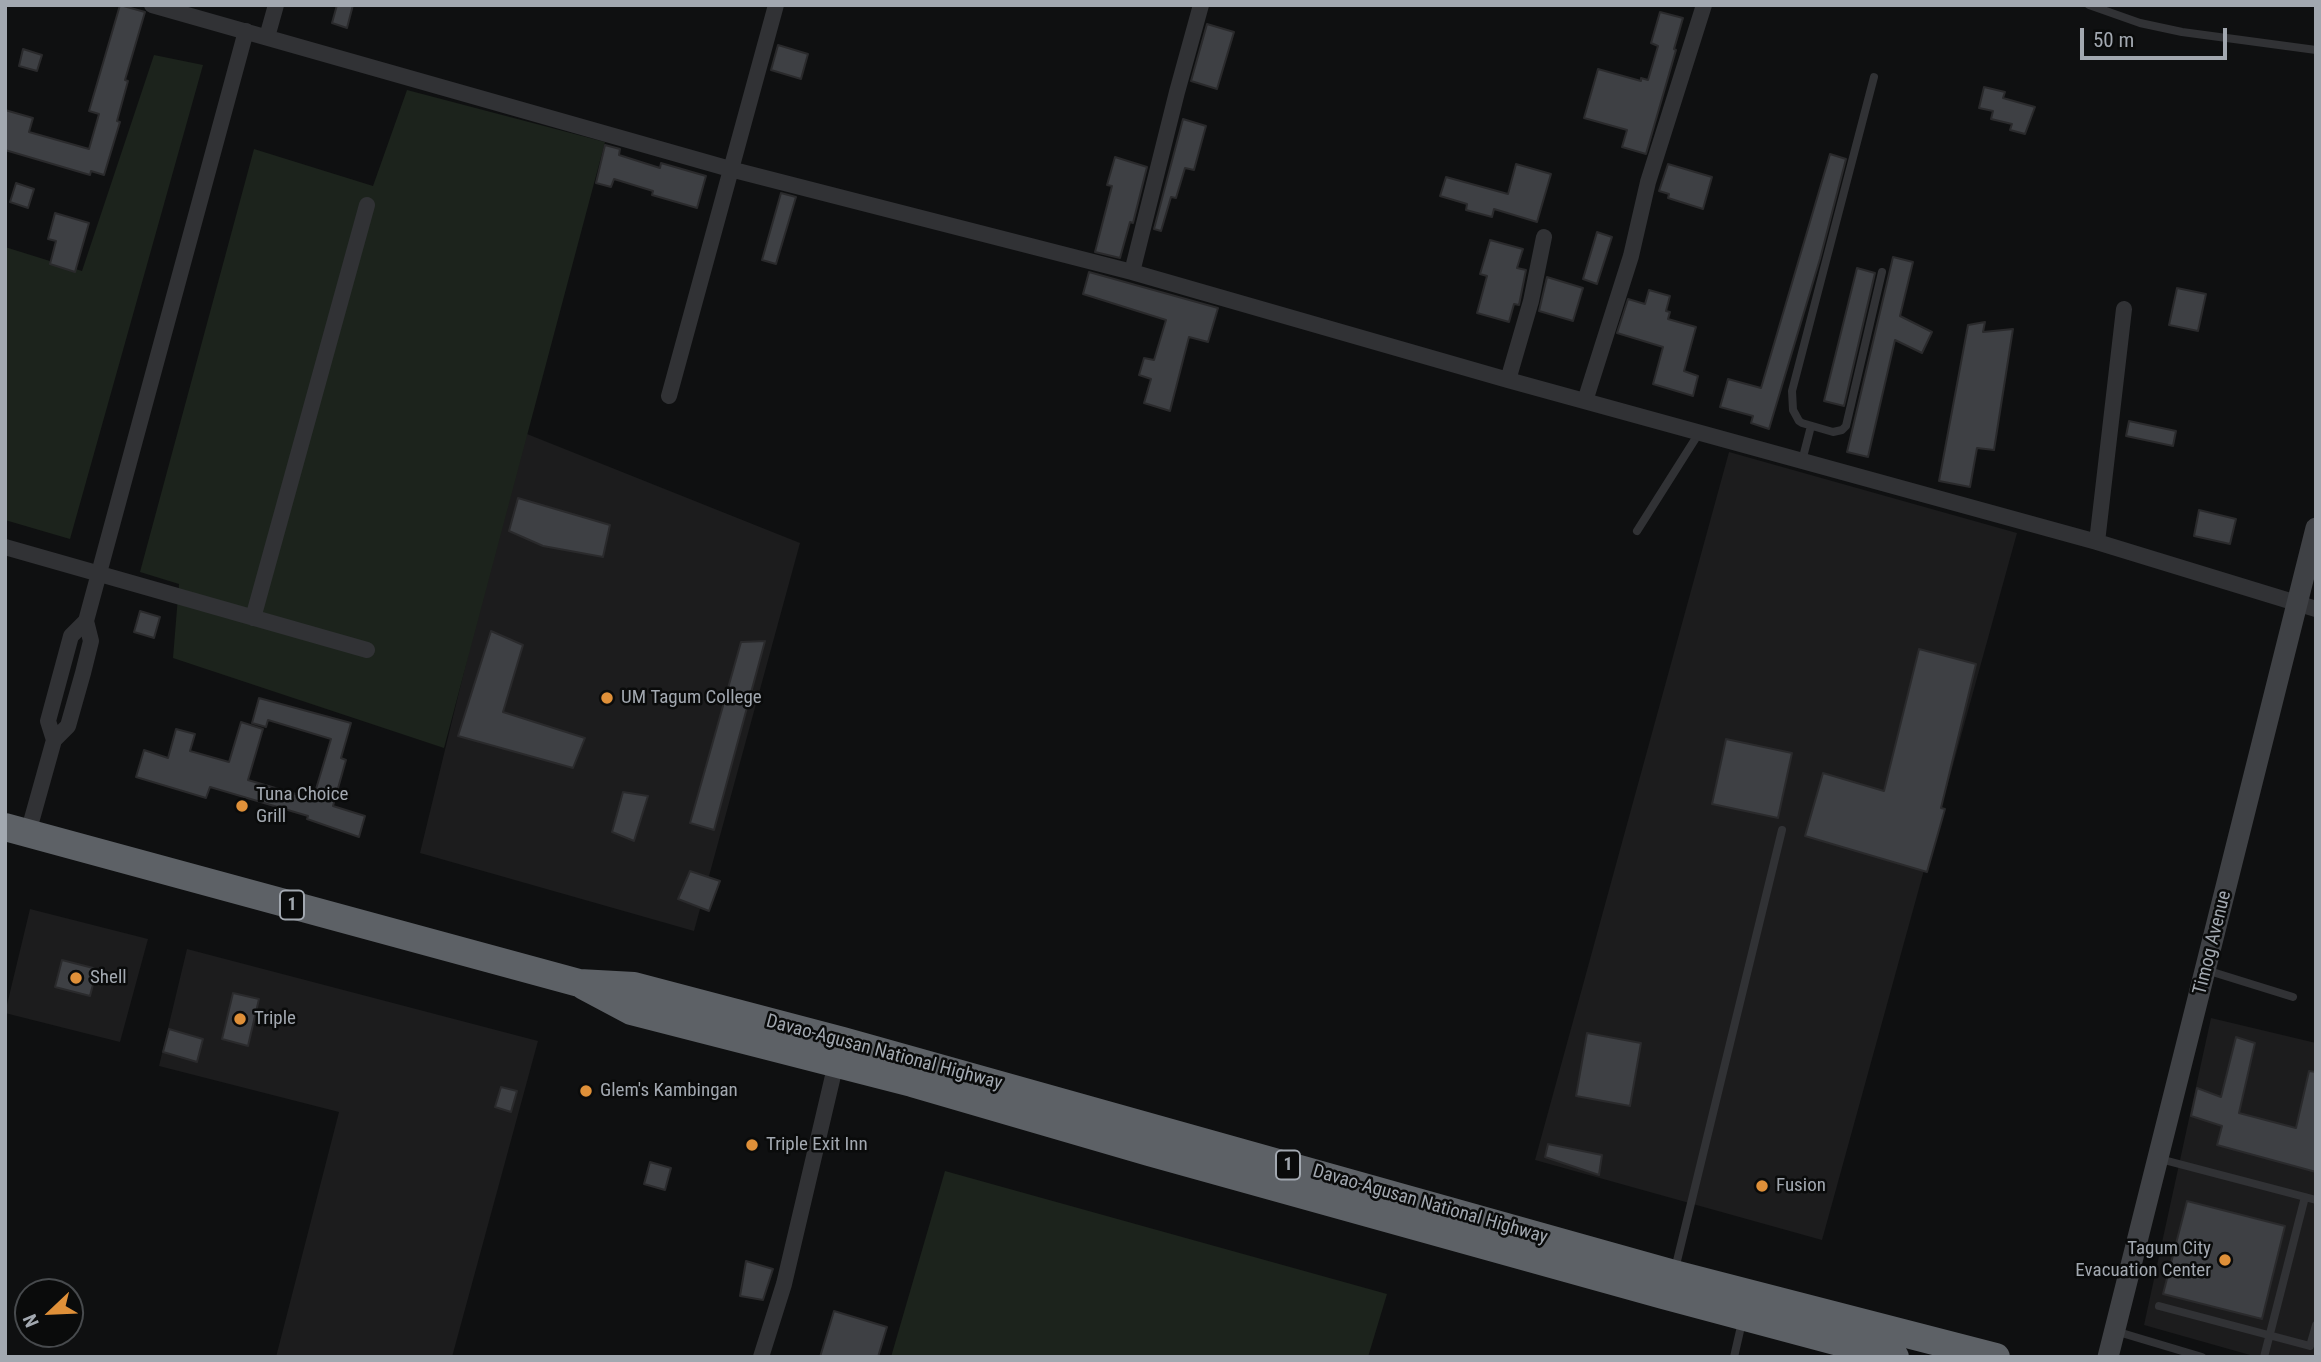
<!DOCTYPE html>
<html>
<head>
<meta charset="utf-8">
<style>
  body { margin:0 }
  #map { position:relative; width:2321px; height:1362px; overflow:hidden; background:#0f1011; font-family:"Roboto Condensed",sans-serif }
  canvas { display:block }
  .frame { position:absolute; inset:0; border:7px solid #a2a8b0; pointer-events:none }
  .north { position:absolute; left:14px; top:1278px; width:70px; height:70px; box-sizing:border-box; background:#0a0b0b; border:2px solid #474a4d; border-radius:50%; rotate:247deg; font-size:19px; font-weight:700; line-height:28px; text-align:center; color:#a2a8b0 }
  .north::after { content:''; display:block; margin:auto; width:24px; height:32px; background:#df9039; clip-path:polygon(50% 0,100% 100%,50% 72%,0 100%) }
  .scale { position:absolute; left:2080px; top:28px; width:147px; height:32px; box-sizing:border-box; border:4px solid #a2a8b0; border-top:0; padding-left:9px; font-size:21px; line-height:24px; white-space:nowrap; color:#a2a8b0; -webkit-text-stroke:5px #0a0b0b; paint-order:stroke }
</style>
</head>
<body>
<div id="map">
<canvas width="2321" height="1362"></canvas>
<div class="frame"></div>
<div class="north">N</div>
<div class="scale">50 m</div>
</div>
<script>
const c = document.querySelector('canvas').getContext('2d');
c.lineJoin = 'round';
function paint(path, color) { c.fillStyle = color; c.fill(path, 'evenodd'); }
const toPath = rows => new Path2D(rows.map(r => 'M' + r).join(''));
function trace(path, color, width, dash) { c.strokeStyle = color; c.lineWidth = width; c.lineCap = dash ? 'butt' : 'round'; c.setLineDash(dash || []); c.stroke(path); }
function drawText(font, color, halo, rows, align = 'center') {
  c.font = font + ' "Roboto Condensed",sans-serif'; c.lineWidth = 5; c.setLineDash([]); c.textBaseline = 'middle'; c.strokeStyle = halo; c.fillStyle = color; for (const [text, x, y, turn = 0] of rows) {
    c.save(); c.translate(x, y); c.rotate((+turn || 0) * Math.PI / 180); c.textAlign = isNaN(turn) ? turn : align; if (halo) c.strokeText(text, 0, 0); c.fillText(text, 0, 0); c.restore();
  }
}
paint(toPath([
  [522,432,800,543,694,931,420,853],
  [1729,452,2017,533,1822,1240,1535,1160],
  [30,909,148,939,120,1042,5,1013],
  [187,949,538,1041,452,1357,276,1357,339,1112,159,1066],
  [2211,1018,2316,1043,2316,1357,2257,1357,2144,1325]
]), '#1c1c1d');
paint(toPath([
  [154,55,203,65,70,539,5,520,5,247,82,271],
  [407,90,605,142,444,748,173,658,179,584,140,572,254,149,373,186],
  [945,1171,1387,1294,1368,1357,891,1357]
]), '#1c231c');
const building = toPath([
  [120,5,145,12,125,80,128,81,117,121,120,122,104,175,91,171,90,175,5,150,5,110,33,118,29,132,89,149,99,114,89,111,120,5],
  [337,5,353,5,347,28,332,23,337,5],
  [1660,12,1683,18,1674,49,1676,50,1646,154,1622,147,1627,130,1584,118,1598,69,1641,81,1641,78,1648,80,1658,46,1651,43,1660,12],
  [1207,24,1234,32,1217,89,1191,81,1207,24],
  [778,45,808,54,801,79,771,70,778,45],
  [23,49,42,55,37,71,19,66,23,49],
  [1984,87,2005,92,2003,98,2035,107,2025,134,2010,130,2012,124,1991,119,1993,111,1979,108,1984,87],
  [1183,119,1206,126,1194,170,1185,168,1176,198,1171,197,1161,231,1154,229,1183,119],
  [605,145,620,149,619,155,660,168,661,163,706,176,697,208,652,195,653,191,614,179,611,187,596,183,605,145],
  [1830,154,1846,159,1820,259,1769,429,1751,423,1753,416,1720,407,1728,379,1761,388,1830,154],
  [1115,157,1147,167,1133,223,1130,222,1120,258,1095,252,1112,186,1107,185,1115,157],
  [1516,164,1551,174,1537,222,1494,209,1492,217,1466,210,1467,204,1440,196,1446,177,1508,194,1516,164],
  [1668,164,1712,177,1703,209,1668,198,1669,194,1659,191,1668,164],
  [16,183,34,189,28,208,10,202,16,183],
  [781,193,796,197,776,264,762,260,781,193],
  [55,213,89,223,75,272,50,264,56,241,48,239,55,213],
  [1597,232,1612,237,1597,284,1583,279,1597,232],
  [1490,240,1523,249,1517,268,1526,270,1519,305,1514,304,1509,322,1477,313,1487,276,1480,274,1490,240],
  [1893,257,1913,262,1900,316,1932,332,1922,353,1895,340,1868,457,1847,452,1893,257],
  [1857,268,1875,273,1844,406,1824,401,1857,268],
  [1089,272,1218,308,1208,342,1189,337,1170,411,1144,403,1151,379,1139,375,1144,358,1154,360,1166,320,1083,294,1089,272],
  [1547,277,1583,288,1573,321,1539,311,1547,277],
  [2177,288,2206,294,2198,331,2169,325,2177,288],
  [1649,290,1670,296,1666,311,1670,312,1668,319,1696,327,1684,371,1698,376,1693,396,1653,384,1663,347,1617,333,1628,299,1645,304,1649,290],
  [1985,322,1983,332,2013,329,1994,450,1977,448,1970,487,1939,481,1968,325,1985,322],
  [2129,421,2176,431,2173,446,2126,436,2129,421],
  [518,498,610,525,603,557,543,546,509,531,518,498],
  [2199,510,2236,519,2230,544,2194,536,2199,510],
  [140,611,160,617,154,638,134,632,140,611],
  [491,631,523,645,503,712,585,738,573,768,458,736,491,631],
  [765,641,714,830,690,823,741,642,765,641],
  [1919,649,1976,664,1941,808,1945,809,1927,872,1805,836,1823,773,1884,791,1919,649],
  [259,698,351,723,341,758,346,760,333,806,365,816,359,837,307,819,308,816,210,787,206,798,136,777,144,750,168,758,176,729,195,734,190,751,229,762,241,722,263,729,248,780,313,799,331,739,268,720,266,727,252,723,259,698],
  [1726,739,1792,753,1778,818,1712,804,1726,739],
  [623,792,648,796,634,841,612,832,623,792],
  [690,871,720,881,709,911,678,899,690,871],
  [62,960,97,969,90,996,55,987,62,960],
  [233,993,259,999,248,1046,222,1039,233,993],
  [169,1029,203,1039,197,1062,163,1052,169,1029],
  [1587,1033,1641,1043,1630,1106,1576,1096,1587,1033],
  [2236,1037,2255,1043,2239,1113,2296,1128,2309,1071,2316,1072,2316,1172,2217,1145,2222,1126,2191,1116,2197,1088,2221,1097,2236,1037],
  [501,1087,517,1091,511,1112,495,1107,501,1087],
  [1548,1144,1602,1155,1599,1175,1545,1157,1548,1144],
  [650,1162,671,1168,665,1190,644,1184,650,1162],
  [2187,1201,2285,1226,2262,1319,2163,1294,2187,1201],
  [746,1261,773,1269,763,1300,740,1296,746,1261],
  [834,1311,887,1327,878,1357,820,1357,834,1311]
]);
paint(building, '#3e4044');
trace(building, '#2a2a2c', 2);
trace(toPath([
  [2089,5,2140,23,2182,32,2316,50],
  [1874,77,1792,391,1793,410,1799,421,1802,423,1833,432,1842,430,1846,426,1882,272],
  [1802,461,1811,426],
  [1637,531,1699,433],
  [2206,970,2293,997],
  [2160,1159,2305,1197,2264,1357],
  [2305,1197,2316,1200],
  [1675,1269,1782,830],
  [2159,1306,2310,1346,2316,1325],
  [2115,1331,2202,1357],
  [1734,1357,1742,1322]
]), '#313235', 8);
trace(toPath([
  [152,5,730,169,1132,272,1508,380,2097,542,2316,609],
  [267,37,276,5],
  [1132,272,1177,92,1201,5],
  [1508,380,1531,301,1544,237],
  [669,396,776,5],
  [1585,401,1631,256,1648,182,1704,5],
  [2097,542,2124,309],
  [5,547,367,650],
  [253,618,367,205],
  [54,740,68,726,83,673,91,641,86,621],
  [28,833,54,740,48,721,71,636,86,621,246,31],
  [761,1357,784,1284,836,1063]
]), '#313235', 16);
trace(toPath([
  [2108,1357,2316,528]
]), '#3f4145', 21);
trace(toPath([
  [5,827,579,983,634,986,843,1041,1674,1274,1996,1357],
  [584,986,631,1011,912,1083,1149,1152,1663,1295,1895,1357]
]), '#5d6166', 28);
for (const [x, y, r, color] of [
  [607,698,7,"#df9039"],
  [242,806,7,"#df9039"],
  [76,978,7,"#df9039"],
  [240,1019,7,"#df9039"],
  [586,1091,7,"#df9039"],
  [752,1145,7,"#df9039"],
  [1762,1186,7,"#df9039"],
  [2225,1260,7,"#df9039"]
]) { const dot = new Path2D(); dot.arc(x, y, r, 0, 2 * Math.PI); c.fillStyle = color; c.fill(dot); trace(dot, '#0a0b0b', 2.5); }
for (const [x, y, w] of [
  [292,905,24],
  [1288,1165,24]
]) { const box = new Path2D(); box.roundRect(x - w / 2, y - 14.5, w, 29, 5); c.fillStyle = '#0a0b0b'; c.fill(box); trace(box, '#a2a8b0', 2); }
drawText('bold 18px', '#a2a8b0', null, [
  ["1",292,905],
  ["1",1288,1165]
]);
drawText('19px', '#a2a8b0', '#0a0b0b', [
  ["UM Tagum College",621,698],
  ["Tuna Choice",256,795],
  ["Grill",256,817],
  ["Shell",90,978],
  ["Triple",254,1019],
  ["Glem's Kambingan",600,1091],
  ["Triple Exit Inn",766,1145],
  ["Fusion",1776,1186],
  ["Tagum City",2211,1249,"right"],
  ["Evacuation Center",2211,1271,"right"]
], 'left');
drawText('19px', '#a2a8b0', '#0a0b0b', [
  ["Timog Avenue",2213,943,-76],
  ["Davao-Agusan National Highway",884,1053,15],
  ["Davao-Agusan National Highway",1430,1205,16]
]);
</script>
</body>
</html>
